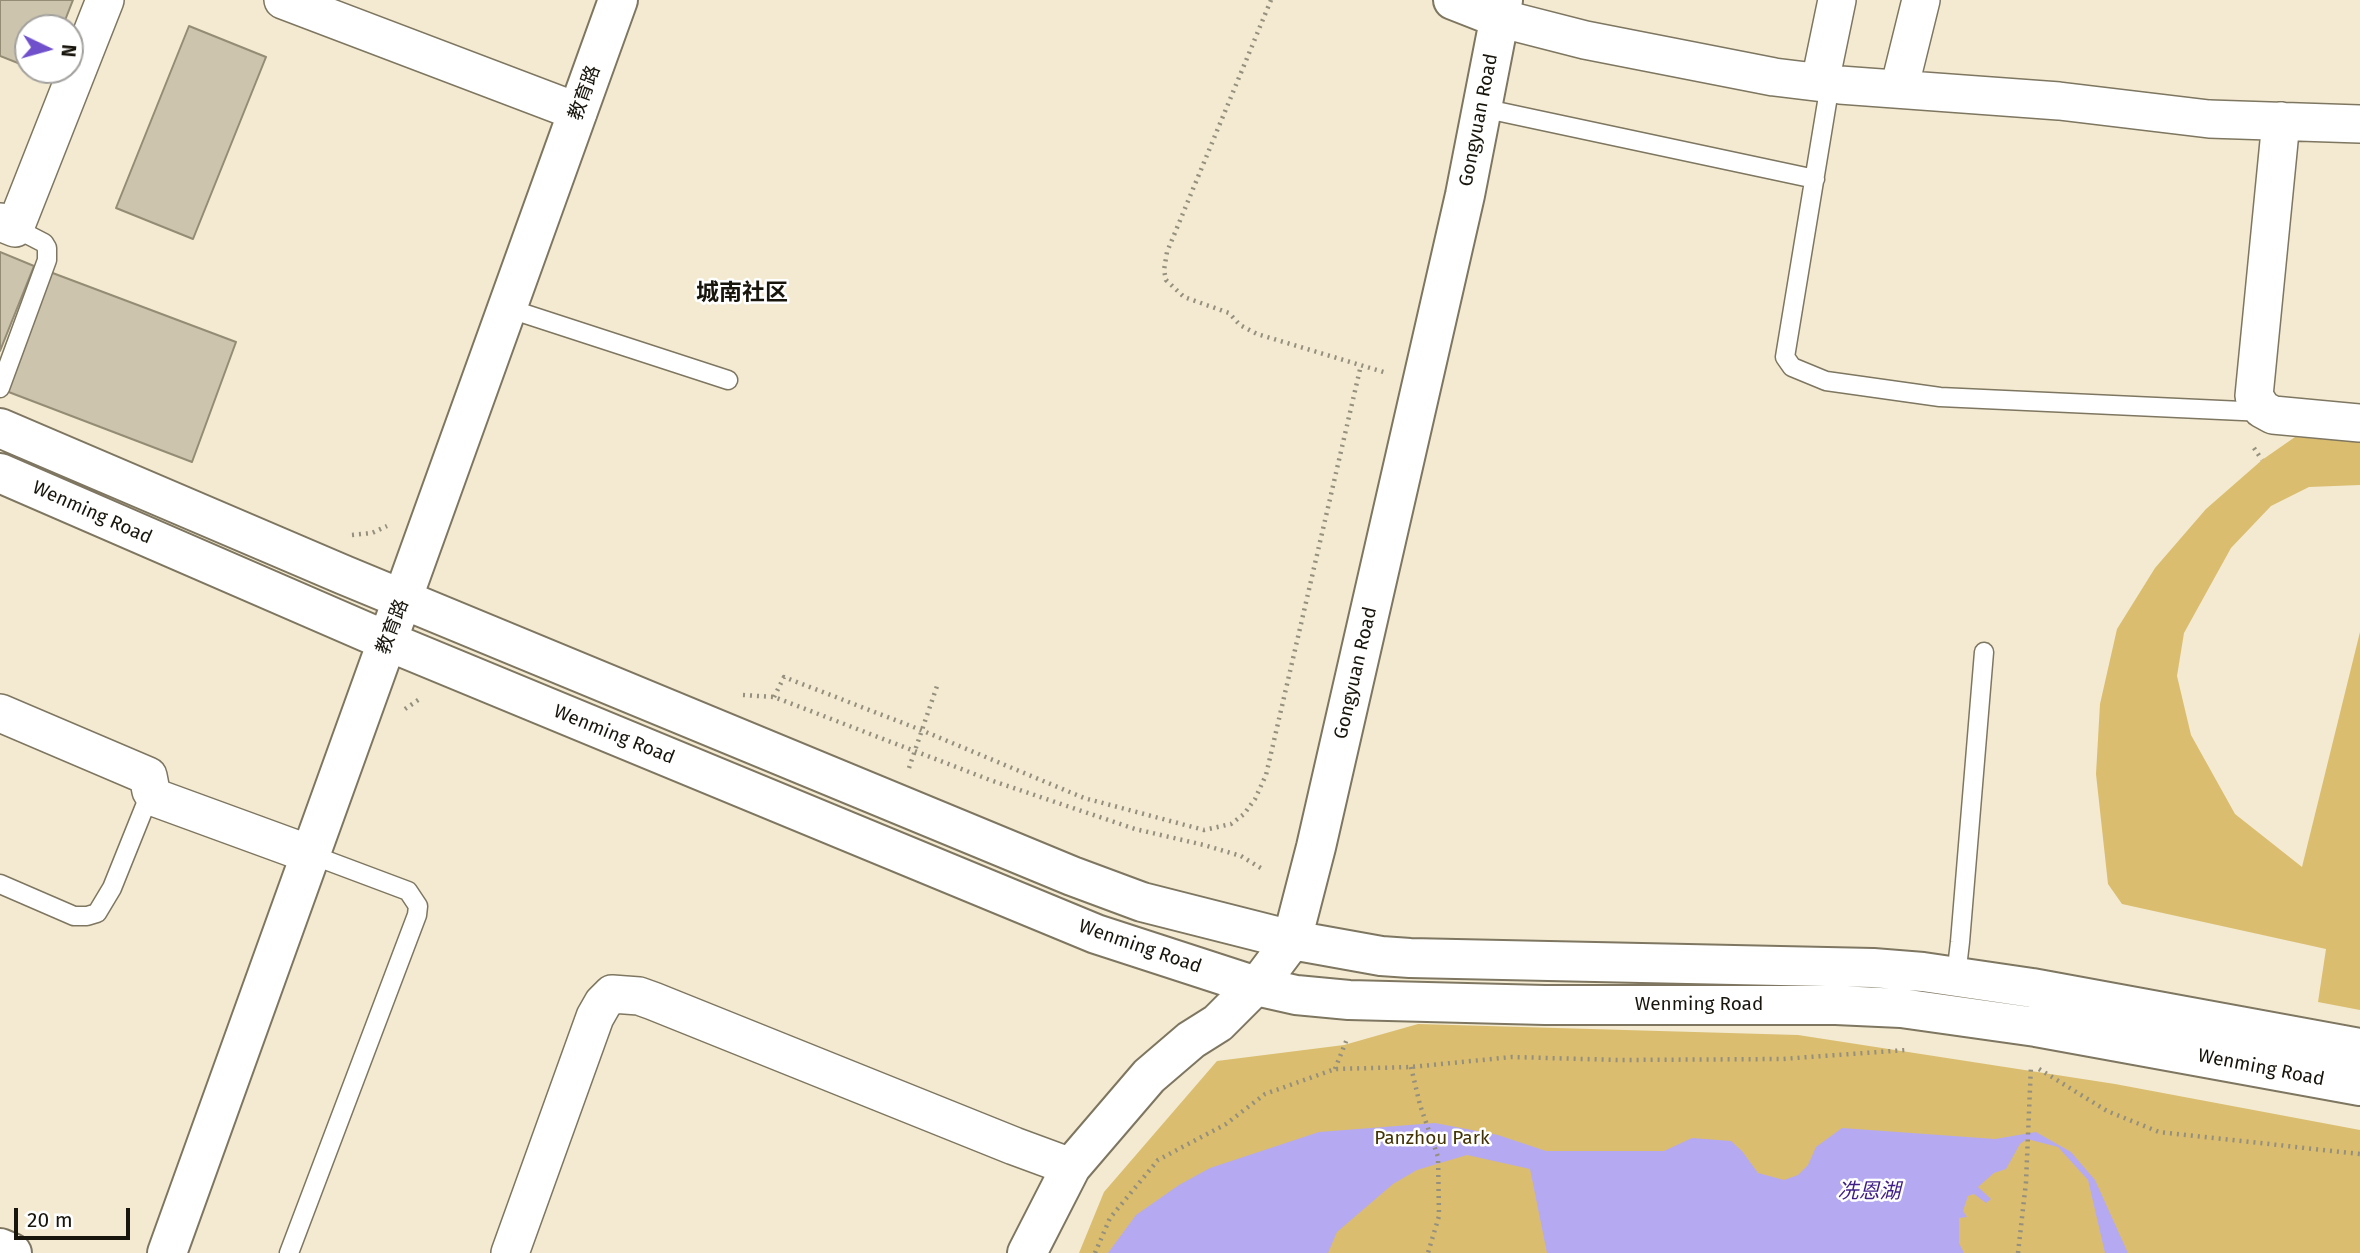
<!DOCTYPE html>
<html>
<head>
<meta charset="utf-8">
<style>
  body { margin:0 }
  #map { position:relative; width:2360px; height:1253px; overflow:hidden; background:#f3ead1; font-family:"Fira Sans",sans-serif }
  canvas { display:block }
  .north { position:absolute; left:14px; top:14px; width:70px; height:70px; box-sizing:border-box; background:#fff; border:2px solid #a3a19e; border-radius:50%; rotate:95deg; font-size:19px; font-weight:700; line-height:28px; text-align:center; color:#18150c }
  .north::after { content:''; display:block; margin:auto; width:24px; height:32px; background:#7051cb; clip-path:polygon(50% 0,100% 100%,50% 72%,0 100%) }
  .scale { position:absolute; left:14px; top:1208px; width:116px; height:32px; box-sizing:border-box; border:4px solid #18150c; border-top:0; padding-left:9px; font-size:21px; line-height:24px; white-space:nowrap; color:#18150c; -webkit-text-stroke:5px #fff; paint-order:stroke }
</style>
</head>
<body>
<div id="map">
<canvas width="2360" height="1253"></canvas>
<div class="north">N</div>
<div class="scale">20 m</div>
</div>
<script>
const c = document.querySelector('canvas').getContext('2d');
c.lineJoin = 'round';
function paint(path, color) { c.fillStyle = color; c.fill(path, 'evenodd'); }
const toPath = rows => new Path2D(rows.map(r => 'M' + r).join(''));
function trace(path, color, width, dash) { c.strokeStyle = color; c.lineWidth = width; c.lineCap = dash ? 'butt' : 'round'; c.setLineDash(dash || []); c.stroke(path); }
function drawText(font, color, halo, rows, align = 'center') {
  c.font = font + ' "Fira Sans","Noto Sans SC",sans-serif'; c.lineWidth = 5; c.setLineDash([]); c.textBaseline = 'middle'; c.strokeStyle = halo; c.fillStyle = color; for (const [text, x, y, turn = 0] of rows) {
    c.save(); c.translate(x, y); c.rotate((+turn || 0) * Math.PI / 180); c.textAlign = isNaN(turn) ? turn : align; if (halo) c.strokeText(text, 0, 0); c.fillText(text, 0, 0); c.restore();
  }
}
paint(toPath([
  [2295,437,2360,442,2360,485,2309,487,2271,506,2231,548,2184,633,2177,676,2191,735,2235,814,2302,867,2360,632,2360,1010,2318,1002,2326,949,2122,904,2108,884,2096,774,2100,704,2117,629,2155,568,2206,509,2262,460],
  [1418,1024,1798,1035,2115,1084,2360,1130,2360,1253,1079,1253,1104,1192,1217,1061,1344,1045]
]), '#dabd6f');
paint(toPath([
  [1435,1123,1498,1135,1546,1151,1664,1151,1692,1138,1731,1141,1742,1151,1758,1173,1784,1180,1798,1175,1808,1165,1816,1147,1842,1128,1995,1139,2036,1132,2071,1152,2095,1180,2128,1253,2105,1253,2088,1180,2058,1147,2027,1139,2020,1144,2006,1169,1994,1173,1978,1187,1991,1199,1986,1203,1974,1194,1968,1196,1963,1211,1967,1217,1959,1218,1959,1243,1964,1253,1547,1253,1530,1169,1467,1155,1417,1170,1393,1184,1337,1232,1328,1253,1108,1253,1136,1215,1179,1185,1210,1168,1319,1132]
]), '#b5aaf2');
const building = toPath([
  [0,0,73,0,62,28,28,28,28,67,0,56,0,0],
  [189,26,266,57,193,239,116,208,189,26],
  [0,252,34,266,0,351,0,252],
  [50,272,236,342,192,462,6,391,50,272]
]);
paint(building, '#ccc4ac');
trace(building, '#948c75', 2);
const lane = toPath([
  [1830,84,1785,357,1792,367,1826,381,1940,397,2264,412],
  [1482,108,1815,179],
  [507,308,728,380],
  [0,388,47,260,47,248,44,243,15,228],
  [0,884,74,916,87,916,97,913,112,888,151,791],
  [1956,976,1960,942,1984,652],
  [289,1253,417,915,418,906,408,891,312,855]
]);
const street = toPath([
  [283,0,578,112],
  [1499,18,1585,40,1774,77,1840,85,2059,101,2209,119,2360,124],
  [1820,82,1837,0],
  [1899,89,1921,0],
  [2281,121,2254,396,2262,409,2273,415,2360,423],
  [0,222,15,228,105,0],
  [0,713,148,776,151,791,156,798,312,855],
  [510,1253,595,1017,603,1003,612,994,639,996,653,1001,1014,1146,1071,1167]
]);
const secondary = toPath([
  [1453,0,1499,18],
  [0,428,344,575,1072,876,1142,902,1292,940,1381,956,1410,958,1873,968,1923,972,2032,988,2360,1048],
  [0,473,387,641,1096,934,1256,986,1296,995,1349,1000,1545,1005,1836,1005,1901,1008,2036,1027,2360,1086],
  [0,1248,12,1253],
  [167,1253,618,0],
  [1027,1253,1071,1167,1149,1076,1191,1040,1218,1023,1265,976,1292,940,1316,847,1465,195,1503,0]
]);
trace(lane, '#7e7660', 21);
trace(street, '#7e7660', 40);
trace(secondary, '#7e7660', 42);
trace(toPath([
  [1271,0,1167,252,1164,270,1166,280,1184,297,1229,313,1240,325,1257,334,1387,373],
  [2254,448,2262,460],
  [352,535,372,533,387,526],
  [743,695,774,697,990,780,1135,829,1204,845,1241,856,1264,870],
  [774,697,784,677,921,730,1084,798,1204,830,1231,824,1244,814,1255,799,1266,775,1361,365],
  [405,709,421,698],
  [909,768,937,686],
  [1411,1067,1420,1105,1438,1157,1439,1216,1428,1253],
  [1335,1069,1347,1039],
  [2039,1069,2107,1111,2159,1132,2360,1154],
  [1095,1253,1110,1218,1158,1160,1226,1124,1265,1094,1335,1069,1411,1067,1512,1057,1619,1060,1782,1059,1906,1050],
  [2018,1253,2026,1182,2031,1065]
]), '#958f7d', 4.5, [2, 5]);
trace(lane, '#fff', 18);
trace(street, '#fff', 37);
trace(secondary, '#fff', 38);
drawText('19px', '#18150c', '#fff', [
  ["教育路",585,93,-70],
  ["Gongyuan Road",1479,120,-79],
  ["Wenming Road",92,513,24],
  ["教育路",393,627,-69],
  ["Gongyuan Road",1356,673,-77],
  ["Wenming Road",614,735,22],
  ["Wenming Road",1140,947,19],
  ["Wenming Road",1699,1005],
  ["Wenming Road",2261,1068,11]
]);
drawText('19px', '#403204', '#fff', [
  ["Panzhou Park",1432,1139]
]);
drawText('italic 21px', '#3f1e84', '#fff', [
  ["冼恩湖",1869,1192]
]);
drawText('bold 23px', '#18150c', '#fff', [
  ["城南社区",742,294]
]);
</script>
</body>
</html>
